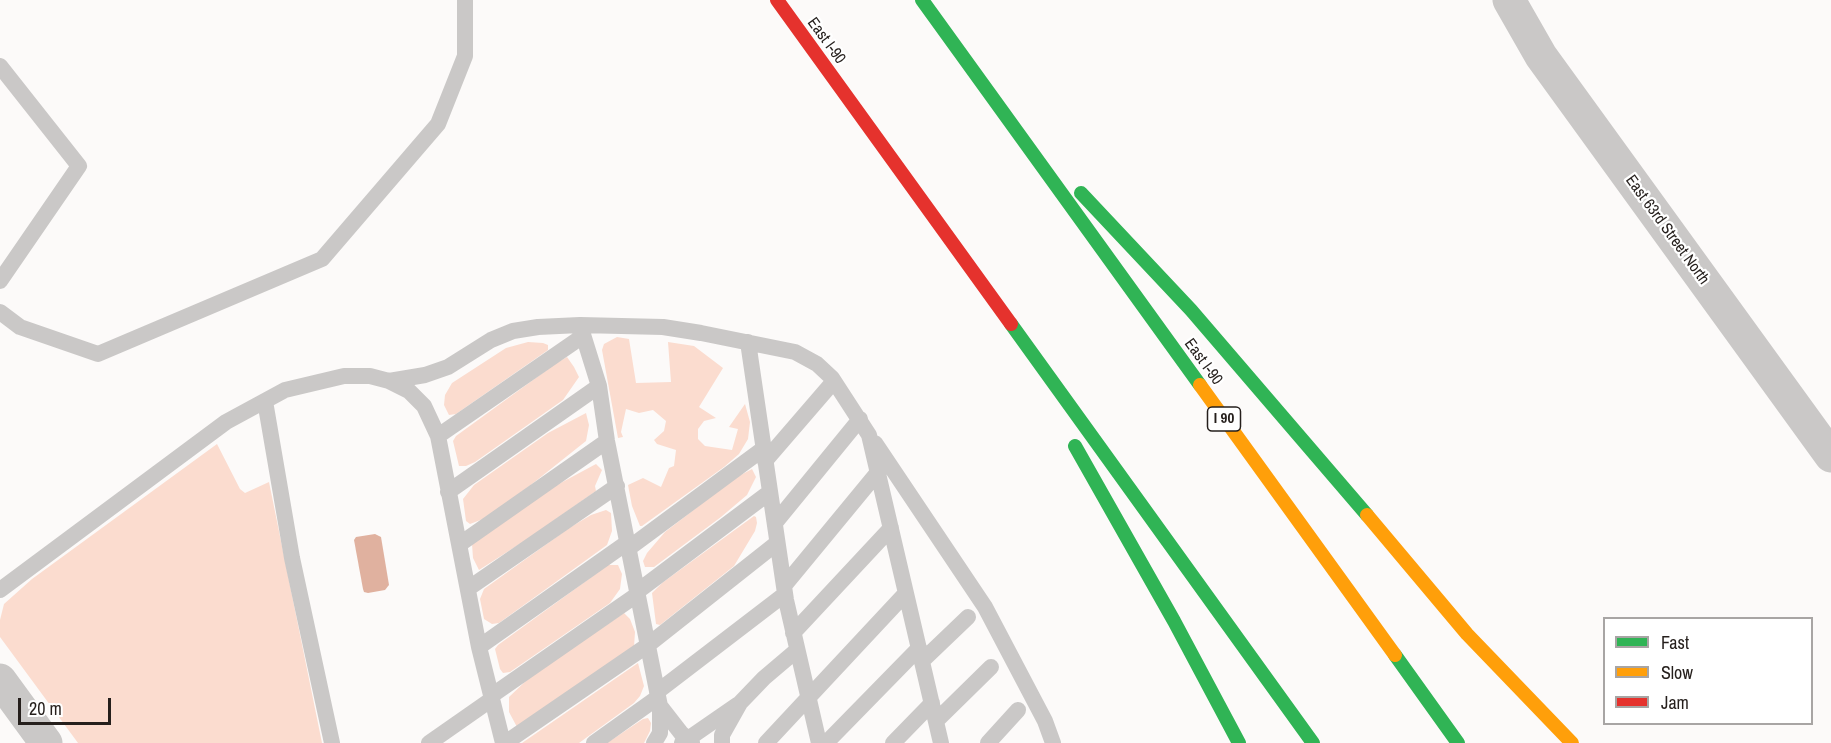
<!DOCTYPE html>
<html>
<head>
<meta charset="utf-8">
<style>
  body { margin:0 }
  #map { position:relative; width:1831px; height:743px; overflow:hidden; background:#fcfaf9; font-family:"Archivo Narrow",sans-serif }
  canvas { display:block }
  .legend { position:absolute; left:1603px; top:617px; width:210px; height:108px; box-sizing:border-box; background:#fff; border:2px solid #a8a5a4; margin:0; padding:8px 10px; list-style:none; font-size:18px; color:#251f1c }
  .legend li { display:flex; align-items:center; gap:12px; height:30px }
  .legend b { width:30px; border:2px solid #a8a5a4 }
  .scale { position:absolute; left:18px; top:698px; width:93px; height:27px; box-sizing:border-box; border:3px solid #251f1c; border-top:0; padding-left:8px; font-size:18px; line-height:21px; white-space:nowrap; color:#251f1c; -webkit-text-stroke:4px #fff; paint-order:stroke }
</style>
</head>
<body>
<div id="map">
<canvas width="1831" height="743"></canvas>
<ul class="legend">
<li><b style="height:8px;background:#30b455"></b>Fast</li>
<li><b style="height:8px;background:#ff9f0a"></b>Slow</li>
<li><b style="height:8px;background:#e5322d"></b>Jam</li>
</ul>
<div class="scale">20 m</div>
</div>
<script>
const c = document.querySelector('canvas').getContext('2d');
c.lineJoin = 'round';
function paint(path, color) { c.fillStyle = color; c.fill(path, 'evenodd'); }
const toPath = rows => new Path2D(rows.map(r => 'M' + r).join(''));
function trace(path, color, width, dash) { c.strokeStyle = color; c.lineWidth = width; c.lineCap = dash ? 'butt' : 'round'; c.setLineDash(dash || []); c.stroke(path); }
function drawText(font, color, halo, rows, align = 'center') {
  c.font = font + ' "Archivo Narrow",sans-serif'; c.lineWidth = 4.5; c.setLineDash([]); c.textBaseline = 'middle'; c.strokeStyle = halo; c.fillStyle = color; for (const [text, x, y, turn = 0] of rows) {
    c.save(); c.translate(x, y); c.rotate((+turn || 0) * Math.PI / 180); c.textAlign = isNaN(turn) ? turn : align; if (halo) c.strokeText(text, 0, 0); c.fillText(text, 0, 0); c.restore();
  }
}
paint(toPath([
  [617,337,629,339,636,383,671,382,668,342,694,346,723,368,699,407,716,418,704,421,698,429,698,439,705,446,732,450,738,429,729,427,745,404,750,422,748,439,739,454,724,467,642,526,640,526,632,506,628,485,643,478,661,487,669,468,674,466,676,450,657,444,654,440,664,431,666,421,653,410,639,413,626,409,621,432,623,437,618,438,602,350,604,344],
  [528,342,543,343,548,345,548,350,456,414,449,415,444,405,445,395,452,383,506,348],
  [567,357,574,367,579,377,563,400,475,462,466,466,459,466,453,441,456,436,555,364],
  [586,413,589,425,586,441,527,488,483,519,470,524,466,521,463,499,474,485,548,433],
  [217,444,240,489,245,493,269,482,322,743,78,743,0,637,0,620,4,604,32,579],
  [596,464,602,470,595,486,596,491,529,538,479,570,473,558,472,544,555,486],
  [752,469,756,477,747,495,721,517,654,567,645,567,643,561,647,553,665,532,735,478],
  [606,510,611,513,612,531,607,545,499,623,492,624,484,619,480,599,484,589,569,528,591,515],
  [754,516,756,517,757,523,755,531,734,566,660,625,656,624,652,593,662,583],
  [608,565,618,565,622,574,620,589,610,603,510,672,503,673,500,669,495,649,498,645],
  [624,613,630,619,635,632,634,647,517,727,509,712,509,697,530,677],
  [638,663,644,686,640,696,634,703,579,743,522,743],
  [648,718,651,723,650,731,644,743,607,743,643,719]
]), '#fbdccf');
paint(toPath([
  [375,534,381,537,389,585,385,590,368,593,364,592,363,589,354,540,356,537]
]), '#e0b19f');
trace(toPath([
  [0,66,79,166,0,281],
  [0,312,20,327,98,354,322,259,438,124,465,56,465,0],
  [580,325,599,386,607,441,660,706,660,733,654,743],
  [748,342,786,600,819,743],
  [389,381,425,375,448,367,491,340,513,331,538,327,580,325,663,327,701,333,795,352,817,364,832,378,869,435,941,743],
  [265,401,292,558,332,743],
  [438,436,583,336],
  [875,443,985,607,1045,721,1053,743],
  [765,461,834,381],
  [448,492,599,386],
  [775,523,860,419],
  [460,544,607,441],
  [629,548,763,449],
  [784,586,878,472],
  [469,588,617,486],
  [0,590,226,422,285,390,344,376,370,376,389,381,409,391,424,406,438,436,479,647,503,743],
  [638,591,770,492],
  [793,633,891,528],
  [479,647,628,542],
  [922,661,968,617],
  [657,692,785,594],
  [491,696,638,594],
  [660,706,681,733,692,743],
  [936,721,991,667],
  [429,743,492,699],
  [505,743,648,645,777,543],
  [594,743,657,698],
  [682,743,737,705],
  [722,743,722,735,740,703,764,678,797,650],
  [766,743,906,593],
  [826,743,919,648],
  [893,743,932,703],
  [988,743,1018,710]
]), '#cac8c7', 16);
trace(toPath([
  [1509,0,1541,56,1831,456],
  [0,680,46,743]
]), '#cac8c7', 33);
trace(toPath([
  [922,0,1200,385],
  [1081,193,1191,310,1367,515],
  [1011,324,1313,743],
  [1075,446,1174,621,1239,743],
  [1395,655,1458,743]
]), '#30b455', 14);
trace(toPath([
  [1200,385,1395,655],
  [1367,515,1467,634,1572,743]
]), '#ff9f0a', 14);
trace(toPath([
  [777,0,1011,324]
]), '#e5322d', 14);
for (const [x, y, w] of [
  [1224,419,33]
]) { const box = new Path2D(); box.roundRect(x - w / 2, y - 12, w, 24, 4.5); c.fillStyle = '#fff'; c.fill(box); trace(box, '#251f1c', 1.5); }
drawText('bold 15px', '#251f1c', null, [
  ["I 90",1224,419]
]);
drawText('16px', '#251f1c', '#fff', [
  ["East I-90",826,41,54],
  ["East 63rd Street North",1667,230,54],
  ["East I-90",1203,362,54]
]);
</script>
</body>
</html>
